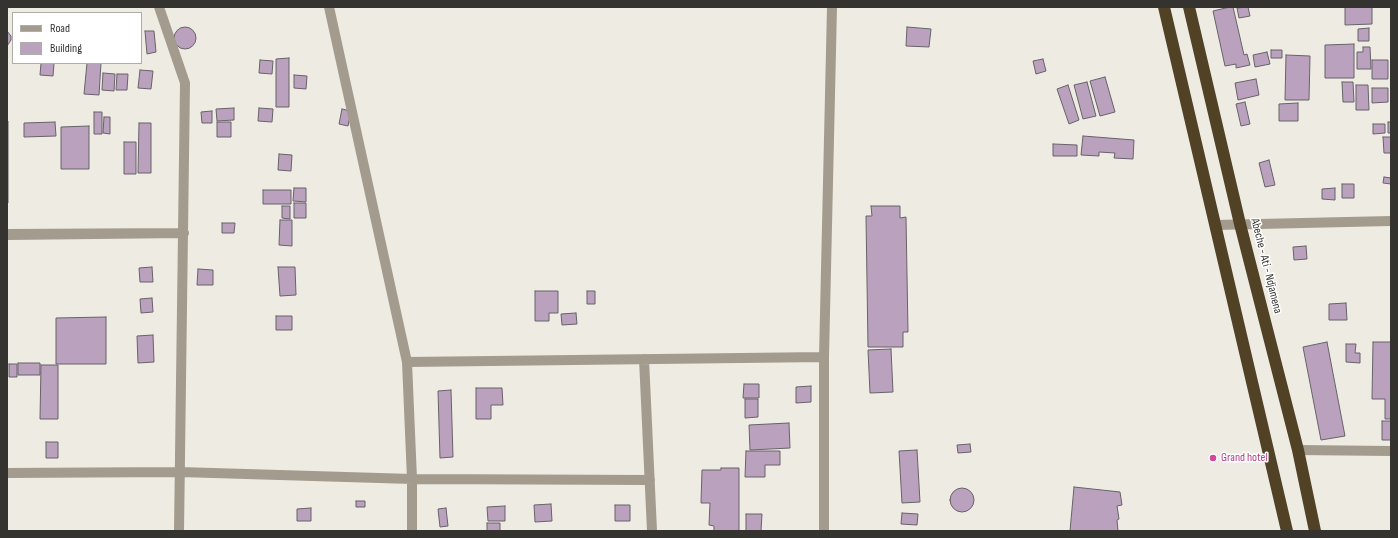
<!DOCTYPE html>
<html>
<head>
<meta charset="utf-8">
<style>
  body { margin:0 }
  #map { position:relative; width:1398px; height:538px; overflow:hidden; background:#eeebe3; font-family:"Sofia Sans Condensed",sans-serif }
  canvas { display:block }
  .frame { position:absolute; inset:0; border:8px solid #343330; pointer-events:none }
  .legend { position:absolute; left:12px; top:12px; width:130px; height:52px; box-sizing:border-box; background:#fff; border:1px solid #aeadac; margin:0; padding:5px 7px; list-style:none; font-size:12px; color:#343330 }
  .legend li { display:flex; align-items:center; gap:8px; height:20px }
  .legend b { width:20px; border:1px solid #aeadac }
</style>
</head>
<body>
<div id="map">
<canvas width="1398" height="538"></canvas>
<div class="frame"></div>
<ul class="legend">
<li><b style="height:5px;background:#a39b8d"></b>Road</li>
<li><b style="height:11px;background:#baa2be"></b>Building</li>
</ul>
</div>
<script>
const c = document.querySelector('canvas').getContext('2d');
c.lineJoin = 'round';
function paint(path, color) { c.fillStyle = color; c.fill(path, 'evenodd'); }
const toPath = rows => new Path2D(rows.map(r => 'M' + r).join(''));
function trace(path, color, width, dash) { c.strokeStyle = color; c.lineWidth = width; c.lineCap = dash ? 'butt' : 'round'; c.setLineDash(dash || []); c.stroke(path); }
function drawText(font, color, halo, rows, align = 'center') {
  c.font = font + ' "Sofia Sans Condensed",sans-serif'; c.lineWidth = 3; c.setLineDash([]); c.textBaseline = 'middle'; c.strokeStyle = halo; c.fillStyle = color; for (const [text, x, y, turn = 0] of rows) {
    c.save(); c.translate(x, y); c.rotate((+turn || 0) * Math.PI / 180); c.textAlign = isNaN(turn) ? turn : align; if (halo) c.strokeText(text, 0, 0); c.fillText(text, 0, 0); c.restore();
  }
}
const building = toPath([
  [1230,7,1233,7,1244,55,1247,54,1250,65,1236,68,1236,64,1225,66,1213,11,1230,7],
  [1248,7,1250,16,1239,18,1237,8,1248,7],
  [1345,7,1372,7,1372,24,1345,25,1345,7],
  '174 38a11 11 0 1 1 22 0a11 11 0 1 1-22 0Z',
  [907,27,931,29,929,47,906,46,907,27],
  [1369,28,1369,41,1358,41,1358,29,1369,28],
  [7,31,11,36,11,40,7,46,7,31],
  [145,31,154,31,156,52,147,54,145,31],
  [1354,44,1354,78,1325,78,1325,45,1354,44],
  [1363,47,1370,47,1371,69,1357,69,1357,52,1363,52,1363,47],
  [1271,50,1282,50,1282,58,1271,58,1271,50],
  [1267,52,1270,64,1255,67,1253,55,1267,52],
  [1286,55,1310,56,1309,100,1285,100,1286,55],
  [289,58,289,107,276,107,276,59,289,58],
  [1043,59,1046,71,1036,74,1033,61,1043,59],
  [260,60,273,61,272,74,259,73,260,60],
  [1372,60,1388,60,1388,79,1372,79,1372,60],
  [41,63,54,63,53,76,40,75,41,63],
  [87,63,101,63,99,95,84,94,87,63],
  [140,70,153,71,151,89,138,88,140,70],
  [103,73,115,74,114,91,102,90,103,73],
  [117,74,128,74,127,90,116,90,117,74],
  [294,75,307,76,306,89,294,88,294,75],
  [1105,77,1115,112,1100,116,1090,81,1105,77],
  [1256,79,1259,95,1238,100,1235,83,1256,79],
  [1087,82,1096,116,1083,119,1074,85,1087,82],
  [1342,82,1353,82,1354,102,1343,102,1342,82],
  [1068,85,1079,120,1069,124,1057,89,1068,85],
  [1356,85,1368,85,1369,110,1356,110,1356,85],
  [1372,88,1388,88,1388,102,1372,103,1372,88],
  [1245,102,1250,124,1241,126,1236,104,1245,102],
  [1298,103,1298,121,1279,121,1279,104,1298,103],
  [234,108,234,120,217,121,216,109,234,108],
  [259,108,273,109,272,122,258,121,259,108],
  [342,109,351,111,348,126,339,124,342,109],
  [212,111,212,123,202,123,201,112,212,111],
  [94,112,102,112,102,134,94,134,94,112],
  [104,117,110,117,110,134,103,133,104,117],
  [7,121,8,121,8,203,7,203,7,121],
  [55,122,56,136,24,137,24,123,55,122],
  [217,122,231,122,231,137,217,137,217,122],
  [1388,122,1391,122,1391,133,1388,133,1388,122],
  [139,123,151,123,151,173,138,173,139,123],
  [1373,124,1385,124,1385,133,1373,134,1373,124],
  [89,126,89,169,61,169,61,127,89,126],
  [1083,136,1134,140,1133,159,1114,158,1115,153,1099,152,1099,156,1081,155,1083,136],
  [1383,137,1391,137,1391,153,1384,153,1383,137],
  [124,142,136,142,136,174,124,174,124,142],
  [1053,144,1077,145,1077,156,1053,156,1053,144],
  [279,154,292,155,291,171,278,170,279,154],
  [1269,160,1275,185,1265,187,1259,163,1269,160],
  [1384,177,1391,178,1391,184,1383,183,1384,177],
  [1342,184,1354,184,1354,198,1342,198,1342,184],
  [294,188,306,188,306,202,293,201,294,188],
  [1335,188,1335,200,1322,199,1322,189,1335,188],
  [263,190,291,190,291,204,263,204,263,190],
  [294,203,306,203,306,218,294,218,294,203],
  [282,206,290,206,290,219,282,218,282,206],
  [871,206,900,206,900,218,906,217,908,332,903,332,903,347,868,347,866,216,872,216,871,206],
  [280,220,292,220,292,246,279,245,280,220],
  [222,223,235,223,234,233,222,233,222,223],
  [1306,246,1307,259,1294,260,1293,247,1306,246],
  [152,267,153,282,140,282,139,268,152,267],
  [278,267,295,267,296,295,280,296,278,267],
  [198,269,213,270,213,285,197,285,198,269],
  [535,291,558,291,558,313,549,313,549,321,535,321,535,291],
  [587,291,595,291,595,304,587,304,587,291],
  [152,298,153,312,141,313,140,299,152,298],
  [1346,303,1347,320,1329,320,1329,304,1346,303],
  [576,313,577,324,562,325,561,314,576,313],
  [276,316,292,316,292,330,276,330,276,316],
  [106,317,106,364,56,364,56,318,106,317],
  [153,335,154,362,138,363,137,336,153,335],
  [1327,342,1345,436,1321,440,1303,347,1327,342],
  [1373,342,1391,342,1391,419,1385,419,1385,399,1372,399,1373,342],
  [1346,344,1356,344,1355,353,1360,353,1360,363,1346,362,1346,344],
  [891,349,893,392,870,393,868,350,891,349],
  [18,363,40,363,40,375,18,375,18,363],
  [9,364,17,364,17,377,9,377,9,364],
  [41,365,58,365,58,419,40,419,41,365],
  [744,384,759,384,759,398,743,398,744,384],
  [811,386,811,402,796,403,796,387,811,386],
  [476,388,502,388,503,405,491,405,491,419,476,419,476,388],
  [451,390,453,457,440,458,438,391,451,390],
  [745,399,758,399,758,417,745,418,745,399],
  [1382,421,1391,421,1391,440,1382,440,1382,421],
  [789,423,790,448,750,450,749,425,789,423],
  [46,442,58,442,58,458,46,458,46,442],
  [970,444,971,452,958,453,957,445,970,444],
  [917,450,920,502,902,503,899,451,917,450],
  [746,451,780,451,780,465,765,465,765,477,745,477,746,451],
  [721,468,739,468,739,531,714,531,714,526,709,525,710,503,701,503,702,470,721,470,721,468],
  [1074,487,1120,492,1122,505,1117,506,1119,519,1117,520,1118,531,1070,531,1074,487],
  '950 500a12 12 0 1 1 24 0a12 12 0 1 1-24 0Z',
  [356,501,365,501,365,507,356,507,356,501],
  [551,504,552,521,535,522,534,505,551,504],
  [615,505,630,505,630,521,615,521,615,505],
  [505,506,505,521,488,521,487,507,505,506],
  [311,508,311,521,297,521,297,509,311,508],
  [446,508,448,526,440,527,438,509,446,508],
  [902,513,918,514,917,525,901,524,902,513],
  [746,514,762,514,761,531,746,531,746,514],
  [487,523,500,523,500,531,487,531,487,523]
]);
paint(building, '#baa2be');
trace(building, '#676268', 1);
trace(toPath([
  [159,7,185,83,179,531],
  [329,7,407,362,412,479,412,531],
  [1215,225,1391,221],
  [7,234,184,233,7,235],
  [644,359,652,531],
  [407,362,824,357],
  [1298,450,1391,451],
  [7,473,180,472,412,479,650,480],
  [824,531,824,357,832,7]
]), '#a39b8d', 10);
trace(toPath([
  [1164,7,1287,531],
  [1189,7,1240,224,1298,450,1315,531]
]), '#514226', 12);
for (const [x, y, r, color] of [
  [1213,458,4,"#d1479c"]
]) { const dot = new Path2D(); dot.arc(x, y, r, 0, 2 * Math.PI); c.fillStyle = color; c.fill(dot); trace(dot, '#fff', 1.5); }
drawText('12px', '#343330', '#fff', [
  ["Abeche - Ati - Ndjamena",1266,266,76]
]);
drawText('12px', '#b23c85', '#fff', [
  ["Grand hotel",1221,458]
], 'left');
</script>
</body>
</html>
